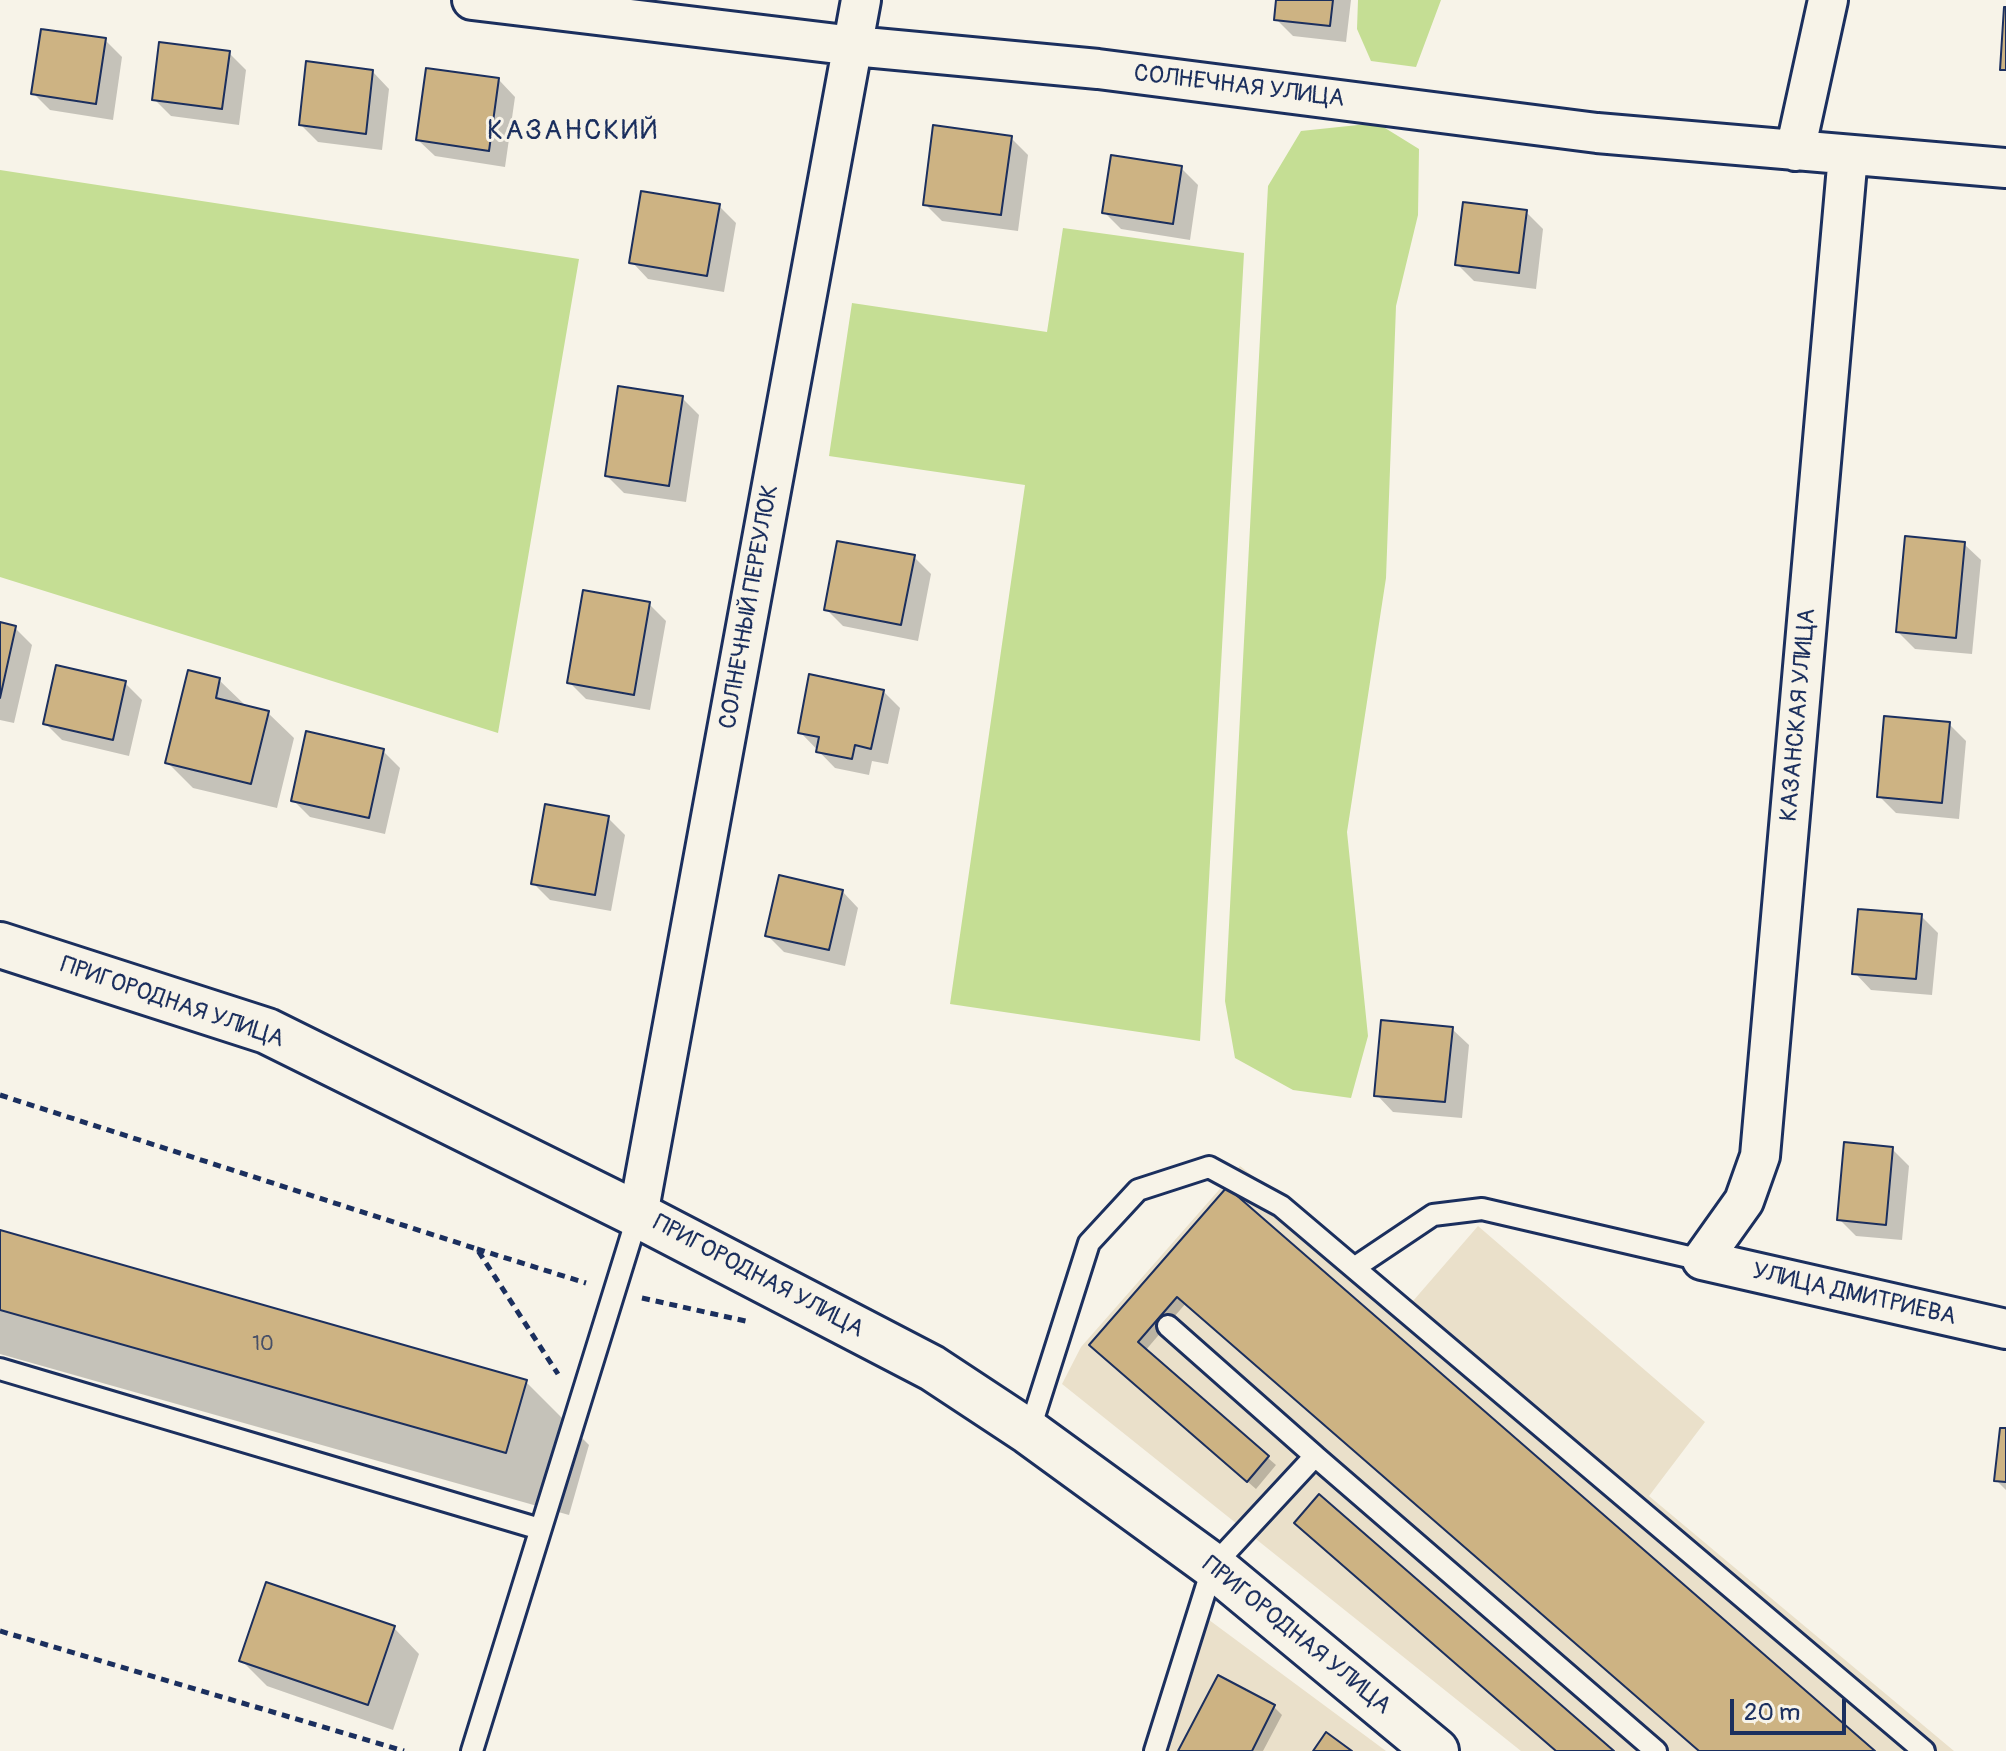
<!DOCTYPE html>
<html>
<head>
<meta charset="utf-8">
<style>
  body { margin:0 }
  #map { position:relative; width:2006px; height:1751px; overflow:hidden; background:#f7f3e8; font-family:Pangolin,sans-serif }
  canvas { display:block }
  .scale { position:absolute; left:1730px; top:1699px; width:116px; height:36px; box-sizing:border-box; border:4px solid #1b2f5e; border-top:0; padding-left:10px; font-size:24px; line-height:28px; white-space:nowrap; color:#1b2f5e; -webkit-text-stroke:6px #f7f3e8; paint-order:stroke }
</style>
</head>
<body>
<div id="map">
<canvas width="2006" height="1751"></canvas>
<div class="scale">20 m</div>
</div>
<script>
const c = document.querySelector('canvas').getContext('2d');
c.lineJoin = 'round';
function paint(path, color) { c.fillStyle = color; c.fill(path, 'evenodd'); }
const toPath = rows => new Path2D(rows.map(r => 'M' + r).join(''));
function trace(path, color, width, dash) { c.strokeStyle = color; c.lineWidth = width; c.lineCap = dash ? 'butt' : 'round'; c.setLineDash(dash || []); c.stroke(path); }
function drawText(font, color, halo, rows, align = 'center') {
  c.font = font + ' Pangolin,sans-serif'; c.lineWidth = 6; c.setLineDash([]); c.textBaseline = 'middle'; c.strokeStyle = halo; c.fillStyle = color; for (const [text, x, y, turn = 0] of rows) {
    c.save(); c.translate(x, y); c.rotate((+turn || 0) * Math.PI / 180); c.textAlign = isNaN(turn) ? turn : align; if (halo) c.strokeText(text, 0, 0); c.fillText(text, 0, 0); c.restore();
  }
}
paint(toPath([
  [1240,1166,1413,1301,1478,1226,1705,1422,1649,1496,1954,1751,1521,1751,1062,1384,1081,1347],
  [1201,1614,1386,1751,1163,1751]
]), '#eae0ca');
paint(toPath([
  [1358,0,1441,0,1416,67,1371,61,1357,29],
  [1377,123,1419,149,1418,215,1396,306,1386,578,1347,832,1368,1036,1351,1098,1293,1090,1235,1058,1225,1001,1268,186,1301,131],
  [0,170,579,259,498,733,0,577],
  [1063,228,1244,253,1200,1041,950,1004,1025,485,829,456,852,303,1047,332]
]), '#c5de94');
paint(toPath([
  [1278,0,1351,0,1346,42,1293,36,1276,19],
  [105,40,122,57,113,120,50,110,33,93],
  [229,53,246,70,239,125,171,116,154,99],
  [373,72,389,89,382,150,318,142,301,125],
  [499,80,515,97,505,167,435,156,418,140],
  [1011,138,1028,155,1018,231,942,221,925,204],
  [1181,168,1198,185,1190,240,1121,229,1104,212],
  [719,206,736,223,724,292,648,279,632,262],
  [1526,212,1543,229,1536,289,1474,281,1457,264],
  [682,398,699,415,686,502,624,493,607,476],
  [1964,544,1981,560,1972,654,1915,649,1898,632],
  [914,557,931,574,918,641,843,626,826,609],
  [649,604,666,621,650,710,586,699,569,682],
  [0,624,15,628,32,645,14,723,0,720],
  [219,680,245,705,268,713,294,738,277,808,193,788,167,762],
  [125,683,142,700,129,756,62,740,45,723],
  [883,691,900,708,888,764,872,761,869,775,835,768,800,732],
  [1949,724,1966,741,1959,819,1896,813,1879,796],
  [383,751,400,768,385,834,310,817,293,800],
  [608,818,625,835,611,911,550,900,533,883],
  [842,891,858,908,845,966,784,952,767,935],
  [1921,916,1938,933,1932,995,1871,990,1855,973],
  [1452,1029,1469,1045,1462,1118,1393,1112,1377,1095],
  [1892,1149,1909,1166,1902,1240,1856,1236,1839,1219],
  [1227,1190,1872,1751,1701,1751,1186,1303,1145,1351,1276,1465,1256,1489,1100,1353],
  [0,1233,526,1382,589,1445,569,1515,0,1354],
  [2006,1430,2006,1490,1996,1480],
  [394,1628,419,1654,393,1730,267,1686,242,1661],
  [1219,1678,1274,1707,1282,1715,1263,1751,1181,1751]
]), '#0003');
const building = toPath([
  [1276,0,1333,0,1330,26,1274,20,1276,0],
  [2004,7,2006,7,2006,70,2000,70,2004,7],
  [41,29,106,38,96,104,31,94,41,29],
  [159,42,230,51,222,109,152,100,159,42],
  [306,61,373,70,366,134,299,125,306,61],
  [426,68,499,78,489,151,416,140,426,68],
  [933,125,1012,136,1001,215,923,205,933,125],
  [1111,155,1182,166,1173,224,1102,213,1111,155],
  [641,191,720,204,707,276,629,263,641,191],
  [1463,202,1527,210,1519,273,1455,265,1463,202],
  [618,386,683,396,669,486,605,476,618,386],
  [1905,536,1965,542,1956,638,1896,632,1905,536],
  [837,541,915,555,901,625,824,610,837,541],
  [583,590,650,602,634,695,567,683,583,590],
  [0,622,16,626,0,698,0,622],
  [56,665,126,681,113,740,43,724,56,665],
  [188,670,220,678,216,698,269,711,251,784,165,763,188,670],
  [809,674,884,690,871,749,855,745,852,759,816,752,819,737,798,733,809,674],
  [1884,716,1950,722,1942,803,1877,797,1884,716],
  [306,731,384,749,369,818,291,801,306,731],
  [545,804,609,816,595,895,531,884,545,804],
  [779,875,843,890,829,950,765,936,779,875],
  [1858,909,1922,914,1916,979,1852,974,1858,909],
  [1381,1020,1453,1027,1445,1102,1374,1096,1381,1020],
  [1844,1142,1893,1147,1886,1225,1837,1220,1844,1142],
  [1227,1187,1875,1751,1699,1751,1177,1297,1138,1342,1269,1456,1247,1482,1089,1345,1227,1187],
  [0,1230,527,1380,506,1453,0,1310,0,1230],
  [2000,1428,2006,1428,2006,1482,1994,1481,2000,1428],
  [1319,1494,1614,1751,1556,1751,1294,1523,1319,1494],
  [266,1582,395,1626,368,1705,239,1661,266,1582],
  [1218,1675,1275,1705,1252,1751,1178,1751,1218,1675],
  [1326,1732,1352,1751,1313,1751,1326,1732]
]);
paint(building, '#cdb383');
trace(building, '#1b2f5e', 2);
const service = toPath([
  [1354,1268,1433,1215,1482,1209,1702,1260],
  [1168,1326,1315,1456],
  [0,1369,540,1529],
  [1029,1432,1089,1243,1138,1190,1209,1167,1281,1206,1924,1751],
  [472,1751,638,1215],
  [1155,1751,1213,1566,1315,1456,1656,1751]
]);
const minor = toPath([
  [472,0,854,46,1098,69,1597,133,2006,168],
  [1795,151,1828,0],
  [1848,155,1760,1156,1744,1201,1702,1260,2006,1329],
  [638,1215,861,0]
]);
const tertiary = toPath([
  [0,945,267,1031,638,1215,932,1368,1029,1432,1213,1566,1436,1751]
]);
trace(service, '#1b2f5e', 26);
trace(minor, '#1b2f5e', 44);
trace(tertiary, '#1b2f5e', 50);
trace(toPath([
  [0,1095,477,1249,558,1374],
  [477,1249,586,1283],
  [642,1298,750,1322],
  [0,1631,404,1751]
]), '#1b2f5e', 5, [8, 6]);
trace(service, '#f7f3e8', 20);
trace(minor, '#f7f3e8', 38);
trace(tertiary, '#f7f3e8', 44);
drawText('20px', '#485067', null, [
  ["10",263,1345]
]);
drawText('24px', '#1b2f5e', '#f7f3e8', [
  ["СОЛНЕЧНАЯ УЛИЦА",1239,87,7],
  ["СОЛНЕЧНЫЙ ПЕРЕУЛОК",750,607,-80],
  ["КАЗАНСКАЯ УЛИЦА",1799,715,-85],
  ["ПРИГОРОДНАЯ УЛИЦА",172,1003,19],
  ["ПРИГОРОДНАЯ УЛИЦА",758,1277,28],
  ["УЛИЦА ДМИТРИЕВА",1854,1295,13],
  ["ПРИГОРОДНАЯ УЛИЦА",1296,1636,39]
]);
c.letterSpacing = '2px';
drawText('28px', '#1b2f5e', '#f7f3e8', [
  ["КАЗАНСКИЙ",573,132]
]);
c.letterSpacing = '0px';
</script>
</body>
</html>
